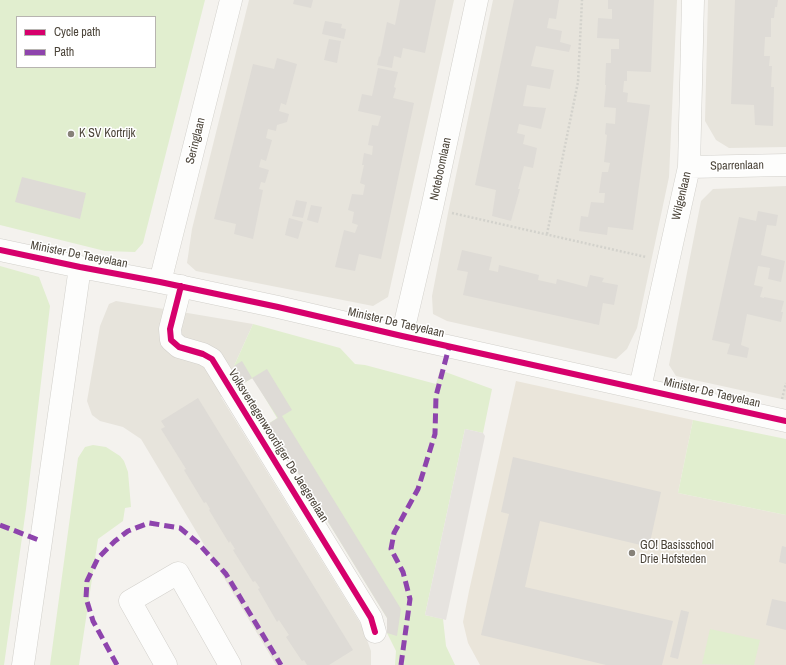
<!DOCTYPE html>
<html>
<head>
<meta charset="utf-8">
<style>
  body { margin:0 }
  #map { position:relative; width:786px; height:665px; overflow:hidden; background:#f4f2ee; font-family:"Archivo Narrow",sans-serif }
  canvas { display:block }
  .legend { position:absolute; left:16px; top:16px; width:140px; height:52px; box-sizing:border-box; background:#fff; border:1px solid #b7b4b0; margin:0; padding:5px 7px; list-style:none; font-size:12px; color:#4b4439 }
  .legend li { display:flex; align-items:center; gap:8px; height:20px }
  .legend b { width:20px; border:1px solid #b7b4b0 }
</style>
</head>
<body>
<div id="map">
<canvas width="786" height="665"></canvas>
<ul class="legend">
<li><b style="height:5px;background:#d6006c"></b>Cycle path</li>
<li><b style="height:5px;background:#8e44ad"></b>Path</li>
</ul>
</div>
<script>
const c = document.querySelector('canvas').getContext('2d');
c.lineJoin = 'round';
function paint(path, color) { c.fillStyle = color; c.fill(path, 'evenodd'); }
const toPath = rows => new Path2D(rows.map(r => 'M' + r).join(''));
function trace(path, color, width, dash) { c.strokeStyle = color; c.lineWidth = width; c.lineCap = dash ? 'butt' : 'round'; c.setLineDash(dash || []); c.stroke(path); }
function drawText(font, color, halo, rows, align = 'center') {
  c.font = font + ' "Archivo Narrow",sans-serif'; c.lineWidth = 3; c.setLineDash([]); c.textBaseline = 'middle'; c.strokeStyle = halo; c.fillStyle = color; for (const [text, x, y, turn = 0] of rows) {
    c.save(); c.translate(x, y); c.rotate((+turn || 0) * Math.PI / 180); c.textAlign = isNaN(turn) ? turn : align; if (halo) c.strokeText(text, 0, 0); c.fillText(text, 0, 0); c.restore();
  }
}
paint(toPath([
  [249,0,454,0,388,297,373,306,196,271,187,263,192,229],
  [493,0,677,0,669,177,637,328,627,349,616,359,447,321,433,314,432,296,448,213],
  [708,0,786,0,786,147,729,148,716,140,705,121],
  [786,186,786,400,676,376,669,365,701,201,713,189],
  [116,301,253,324,234,366,244,383,221,397,362,626,371,651,371,665,276,665,141,439,123,427,100,421,92,415,87,401,100,326,109,304]
]), '#e7e4dc');
paint(toPath([
  [516,381,693,420,678,493,786,515,786,665,480,665,468,643,463,622,469,591]
]), '#eae5da');
paint(toPath([
  [0,0,205,0,143,243,135,252,105,251,0,225],
  [17,17,155,17,155,67,17,67],
  [0,266,39,277,50,306,26,509,4,665,0,665],
  [253,324,340,348,355,364,365,365,436,384,440,370,492,389,483,433,465,429,425,615,443,619,446,646,455,665,395,665,396,651,387,633,387,618,268,424,277,418,253,378,244,383,234,366],
  [693,420,786,439,786,515,678,493],
  [93,445,106,447,120,456,124,461,128,472,131,507,125,508,123,521,98,539,79,665,50,665,78,458,85,447],
  [710,629,760,640,754,665,702,664]
]), '#e1eecf');
paint(toPath([
  [465,429,483,433,485,436,446,620,425,615]
]), '#e6e3df');
paint(toPath([
  [294,0,313,0,311,8,293,4],
  [400,0,436,0,425,53,403,48,401,58,394,56,392,68,377,65,379,56,380,57,387,22,395,25],
  [514,0,559,0,556,19,549,18,547,28,562,31,560,42,571,45,569,52,536,46,531,66,554,70,550,89,527,85,523,106,546,108,541,129,519,124,517,133,525,135,523,144,537,148,533,168,524,166,518,189,520,189,511,221,492,216,496,190,475,185],
  [608,0,654,0,651,72,627,71,627,81,624,81,623,92,628,93,627,102,650,105,633,230,608,227,607,235,579,231,581,216,588,217,591,202,604,203,605,193,599,193,602,172,608,172,610,163,604,162,607,135,605,134,606,123,615,124,616,108,604,107,606,85,605,85,606,63,611,63,611,49,619,49,619,39,597,38,598,18,612,19,612,9,608,9],
  [735,0,778,0,777,7,775,7,774,18,771,18,771,37,765,37,764,56,770,56,769,66,772,66,771,87,774,87,773,126,755,125,754,105,731,104],
  [325,21,342,24,341,28,346,29,344,39,322,34],
  [329,39,341,41,337,63,324,60],
  [277,58,297,64,286,105,281,103,279,111,289,114,287,122,277,125,276,131,268,129,266,138,272,140,266,161,261,159,259,167,269,170,265,183,261,182,259,189,263,190,253,239,234,234,236,224,214,219,253,64,274,69],
  [378,68,398,72,394,87,396,88,393,98,414,103,381,259,359,254,355,271,335,267,344,230,355,233,358,225,352,223,354,212,348,210,352,194,363,195,365,185,360,183,364,165,362,165,364,153,372,155,373,146,368,145,372,125,378,126,381,116,358,111,362,94,372,96],
  [22,177,86,193,80,219,15,202],
  [296,200,307,202,303,218,292,216],
  [311,205,322,207,318,223,307,220],
  [758,211,778,215,776,226,767,225,761,255,785,261,781,282,768,279,770,268,758,266,754,285,763,287,760,297,764,298,764,297,784,301,781,312,783,312,781,322,747,314,741,345,749,348,747,358,727,354,730,344,712,340,739,217,756,221],
  [289,218,303,222,298,239,285,235],
  [462,250,492,257,489,270,498,272,499,265,539,275,538,280,556,284,557,279,587,287,590,275,604,278,602,282,618,285,614,305,603,303,599,325,463,295,468,272,457,270],
  [242,361,252,378,244,383,234,366],
  [267,369,292,410,282,416,401,609,397,636,387,633,387,618,268,424,278,418,252,378],
  [198,398,353,650,329,665,307,665,304,660,302,661,286,637,289,635,279,620,277,622,258,589,260,588,255,581,253,582,233,550,235,549,230,541,229,543,209,510,210,509,206,502,204,503,184,470,186,469,161,429,165,427,161,421],
  [513,457,661,492,649,547,540,521,525,587,673,621,662,665,606,665,481,635,509,514,501,512],
  [782,546,786,547,786,564,779,562],
  [772,599,786,602,786,630,766,625],
  [681,610,689,612,678,659,670,657]
]), '#dedbd6');
const minor = toPath([
  [689,167,786,165],
  [0,250,80,267,160,282,278,307,402,336,786,421],
  [160,282,231,0],
  [181,286,170,329,171,340,179,347,203,354,212,359,371,618,375,632],
  [402,336,432,208,477,0],
  [640,388,689,167,693,0],
  [23,665,41,541,80,267],
  [166,665,130,601,178,573,230,665]
]);
trace(minor, '#d2d0cb', 23);
trace(toPath([
  [452,213,646,257],
  [547,234,578,82,582,0],
  [782,399,786,383]
]), '#d3d2cc', 2.5, [2, 2]);
trace(minor, '#fdfdfc', 22);
trace(toPath([
  [0,525,41,541],
  [117,665,93,621,86,598,87,581,98,558,115,541,128,531,149,523,180,528,198,543,226,574,281,665],
  [401,665,410,599,403,572,391,549,394,533,418,489,435,434,436,396,449,347]
]), '#8e44ad', 5, [10, 5]);
trace(toPath([
  [0,250,80,267,160,282,278,307,402,336,786,421],
  [181,286,170,329,171,340,179,347,203,354,212,359,371,618,375,632]
]), '#d6006c', 6);
for (const [x, y, r, color] of [
  [71,134,4,"#868178"],
  [632,553,4,"#868178"]
]) { const dot = new Path2D(); dot.arc(x, y, r, 0, 2 * Math.PI); c.fillStyle = color; c.fill(dot); trace(dot, '#fff', 1.5); }
drawText('12px', '#4b4439', '#fff', [
  ["K SV Kortrijk",79,134],
  ["GO! Basisschool",640,546],
  ["Drie Hofsteden",640,560]
], 'left');
drawText('12px', '#4b4439', '#fff', [
  ["Seringlaan",196,141,-76],
  ["Sparrenlaan",737,166,-1],
  ["Noteboomlaan",441,169,-78],
  ["Wilgenlaan",682,196,-77],
  ["Minister De Taeyelaan",79,255,11],
  ["Minister De Taeyelaan",396,323,13],
  ["Minister De Taeyelaan",712,393,13],
  ["Volksvertegenwoordiger De Jaegerelaan",278,446,58]
]);
</script>
</body>
</html>
